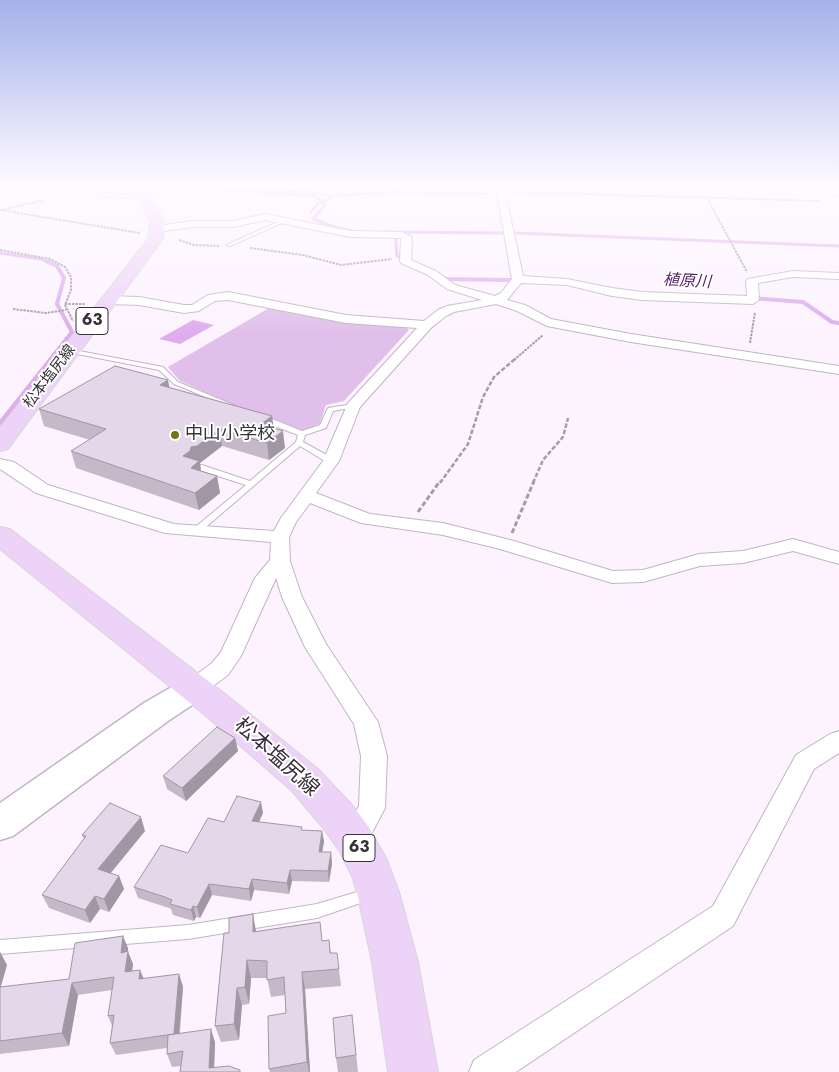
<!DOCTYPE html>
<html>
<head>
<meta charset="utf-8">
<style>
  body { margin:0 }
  canvas { display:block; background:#fcf3ff }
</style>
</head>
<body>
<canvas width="839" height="1072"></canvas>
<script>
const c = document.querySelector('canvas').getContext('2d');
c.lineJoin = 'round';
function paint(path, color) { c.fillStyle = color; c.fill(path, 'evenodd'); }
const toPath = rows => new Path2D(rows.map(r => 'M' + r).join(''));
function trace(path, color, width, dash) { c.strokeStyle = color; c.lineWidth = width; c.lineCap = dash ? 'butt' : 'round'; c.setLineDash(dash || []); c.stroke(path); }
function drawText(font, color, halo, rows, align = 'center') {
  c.font = font + ' Jost,"Noto Sans JP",sans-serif'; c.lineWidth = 4; c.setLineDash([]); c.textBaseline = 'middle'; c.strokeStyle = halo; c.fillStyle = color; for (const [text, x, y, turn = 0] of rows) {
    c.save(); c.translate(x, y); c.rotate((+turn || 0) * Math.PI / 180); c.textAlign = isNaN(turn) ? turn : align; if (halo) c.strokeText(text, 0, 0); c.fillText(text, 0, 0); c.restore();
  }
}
paint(toPath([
  [269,308,343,323,406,327,409,330,344,401,326,405,320,423,307,432,238,407,180,381,168,367]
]), '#e0c0eb');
paint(toPath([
  [193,320,214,325,180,344,159,339]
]), '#deadee');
trace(toPath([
  [153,184,315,196,325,205,313,219,337,228,358,232],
  [383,232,503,233],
  [395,232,397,256,407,259],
  [516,233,839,246],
  [0,253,41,259,49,263]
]), '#deadee', 3);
trace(toPath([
  [47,261,57,266,64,278,57,304,72,332,50,360],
  [442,277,445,279,510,280],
  [752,298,803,302,832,322,839,323]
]), '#deadee', 4);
trace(toPath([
  [0,423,51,359]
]), '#deadee', 4.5);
const lane = toPath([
  [94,193,125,195,143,193,145,194,125,197,93,195,94,193],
  [280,221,284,222,230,246,226,245,280,221],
  [69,349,163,367,178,382,236,406,234,407,230,407,174,384,159,370,67,352,66,351,69,349],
  [353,404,355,405,355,407,333,411,326,428,305,435,303,442,334,459,335,461,334,463,328,463,300,446,199,533,193,533,192,531,193,529,246,485,196,469,195,467,196,465,202,465,250,481,296,442,298,435,259,420,259,416,265,416,302,431,320,425,328,408,353,404],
  [370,888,375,890,377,894,375,898,317,918,188,939,0,954,0,940,188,925,317,904,370,888]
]);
const street = toPath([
  [491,184,500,184,505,192,523,276,567,279,612,288,642,292,747,296,746,281,748,279,793,271,839,273,839,279,793,277,758,283,759,300,753,304,642,300,612,296,567,285,521,283,507,300,525,305,551,319,631,334,839,366,839,374,631,342,547,326,517,311,496,304,454,312,446,316,431,328,360,407,339,461,316,493,370,514,443,523,514,541,613,571,643,570,699,554,743,551,793,539,839,552,839,564,793,551,743,563,700,566,643,582,612,583,500,549,443,535,361,523,310,503,296,522,289,537,290,561,302,597,326,644,378,722,387,756,385,808,364,848,354,851,344,848,340,839,359,806,361,756,354,724,305,647,282,597,276,578,241,656,228,675,201,695,193,698,185,695,181,689,185,683,212,663,221,652,255,578,270,560,271,542,165,533,36,493,0,469,0,459,14,462,48,485,174,524,274,531,281,518,323,461,348,403,417,328,346,323,228,300,215,301,199,311,184,313,139,305,109,304,103,300,109,296,139,297,184,305,192,305,208,295,228,292,346,315,424,321,438,310,447,306,482,300,447,289,428,275,401,263,400,261,401,238,350,237,265,220,233,227,193,227,157,232,152,229,157,226,193,221,233,221,265,214,350,231,402,232,412,237,411,260,436,271,455,285,495,296,501,293,512,279,497,192,491,184],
  [806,184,820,184,839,191,839,197,806,184],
  [839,731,839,753,814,769,733,926,516,1072,469,1072,474,1060,713,906,796,755,830,734,839,731]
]);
const secondary = toPath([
  [193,677,204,681,209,689,204,697,168,721,13,836,0,840,0,803,144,703,182,681,193,677]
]);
const primary = toPath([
  [132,184,145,184,164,222,163,239,8,449,0,451,0,428,148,239,150,222,132,184],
  [0,527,10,529,229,697,318,769,352,805,368,826,387,860,399,892,418,962,438,1072,388,1072,372,962,357,892,352,876,340,852,324,829,292,791,205,715,0,549,0,527]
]);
trace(lane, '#c2b4c7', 2);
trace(street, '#c2b4c7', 2);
trace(secondary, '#c2b4c7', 3);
trace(primary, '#d7d6d7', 2);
trace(toPath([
  [338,184,335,189,343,196],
  [245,188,311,192,332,196],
  [514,192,821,201],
  [707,198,747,272],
  [0,210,140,233],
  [1,210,44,200],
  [310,213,319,203,329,200,332,196,393,192,487,194],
  [179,240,194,245,219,246],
  [250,248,303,255,341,265,392,259],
  [0,250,50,259,65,267,71,277,71,290,65,305,73,321],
  [65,304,85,304],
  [13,309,46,313,66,310],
  [750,343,755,312],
  [514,360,543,335]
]), '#a49da7', 2, [2.5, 1]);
trace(toPath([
  [440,483,468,444,483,397,494,377,515,359],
  [533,483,543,460,563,437,568,418]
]), '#a49da7', 2.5, [4.5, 2]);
trace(toPath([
  [418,512,440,481],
  [512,533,534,481]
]), '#a49da7', 3, [5, 2.5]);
paint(lane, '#fff');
paint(street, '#fff');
paint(secondary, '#fff');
paint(primary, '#eed3f8');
paint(toPath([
  [169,387,272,416,274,428,285,448,269,460,222,446,200,463,201,471,217,476,220,493,199,510,76,468,71,451,90,440,44,426,39,409],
  [235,738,238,751,186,801,167,789,163,776],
  [263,813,259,822,303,830,322,831,324,842,322,852,331,852,332,864,329,882,292,881,289,894,254,890,251,901,212,895,200,918,196,917,194,921,173,915,171,909,169,908,138,898,134,887,188,853,224,822],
  [145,831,111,873,119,876,124,889,109,912,100,909,90,923,49,908,42,895,84,839,82,835],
  [256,931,323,941,329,940,331,953,337,953,341,986,305,989,310,1072,270,1072,269,1069,286,1013,285,995,271,997,267,978,251,978,249,1004,242,1005,239,1040,221,1042,215,1026,229,933],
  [128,948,128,952,133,964,132,971,140,970,144,979,179,974,183,987,180,1033,215,1042,214,1067,240,1070,181,1066,172,1067,167,1054,167,1048,116,1055,110,1043,112,1026,108,1016,112,990,78,995,69,1046,0,1054,0,952,7,965,1,987,69,979],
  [352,1015,358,1072,338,1072,336,1058]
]), '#c5b9c9');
paint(toPath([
  [168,380,171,396,160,385],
  [272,416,274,432,261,424],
  [220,429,222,446,200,463,202,479,186,473,183,456,191,447],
  [283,431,285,448,269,460,267,443],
  [217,476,220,493,199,510,195,493],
  [235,738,238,751,186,801,182,788],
  [261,802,263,813,254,832,252,821],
  [141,817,145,831,103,882,98,869],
  [322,831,324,842,320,863,319,852],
  [331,852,332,864,329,882,328,871],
  [290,870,292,881,289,894,287,883],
  [119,876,124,889,109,912,104,899],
  [252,879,254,890,251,901,249,889],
  [209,884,212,895,200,918,197,907],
  [95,896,100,909,90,923,85,910],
  [193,906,196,917,194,921,191,910],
  [253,914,256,931,253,932],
  [123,936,128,948,128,952,133,964,130,985,125,972,121,953],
  [0,952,7,965,0,988],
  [247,960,251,978,249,1004,245,987],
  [140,970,145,983,139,979],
  [302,972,305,989,310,1072,309,1072,307,1062],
  [179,974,183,987,178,1046,174,1034],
  [72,983,78,995,69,1046,62,1033],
  [237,988,242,1005,239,1040,234,1024],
  [211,1029,215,1042,214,1072,209,1068]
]), '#a096a4');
const building = toPath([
  [115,366,168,380,160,385,272,416,261,424,283,431,267,443,220,429,197,446,191,447,190,451,183,456,199,461,191,468,217,476,195,493,71,451,106,429,39,409,115,366],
  [217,727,235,738,182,788,163,776,217,727],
  [237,796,261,802,252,821,302,827,301,830,322,831,319,852,331,852,328,871,290,870,287,883,252,879,249,889,209,884,197,907,193,906,191,910,170,904,172,900,165,897,134,887,161,845,188,853,208,818,224,822,237,796],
  [110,803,141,817,98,869,119,876,104,899,95,896,85,910,42,895,86,836,82,835,110,803],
  [253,914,253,932,320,922,322,941,329,940,330,953,337,953,339,969,302,972,307,1062,269,1069,268,1016,286,1013,284,977,267,980,267,961,247,960,245,987,237,988,234,1024,215,1026,224,933,229,933,229,918,253,914],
  [123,936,121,953,128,951,125,972,140,970,139,979,179,974,174,1034,110,1043,114,1015,108,1016,114,977,72,983,62,1033,0,1041,0,987,69,979,75,943,123,936],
  [352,1015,356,1055,336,1058,333,1018,352,1015],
  [211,1029,209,1068,229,1066,240,1070,240,1072,180,1072,183,1051,167,1054,168,1035,211,1029]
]);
paint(building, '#e5d7ea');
trace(building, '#a096a4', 1);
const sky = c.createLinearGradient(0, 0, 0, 334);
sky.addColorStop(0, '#a4b1ea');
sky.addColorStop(0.55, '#fefaff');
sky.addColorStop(1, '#fefaff00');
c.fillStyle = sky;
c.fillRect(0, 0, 839, 334);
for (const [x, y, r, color] of [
  [175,435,5,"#777418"]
]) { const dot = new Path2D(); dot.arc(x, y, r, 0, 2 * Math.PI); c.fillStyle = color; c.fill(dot); trace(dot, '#fff', 2); }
drawText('15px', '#363037', '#fff', [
  ["松本塩尻線",50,377,-53]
]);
drawText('italic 16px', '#5c226d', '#fff', [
  ["植原川",687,282,3]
]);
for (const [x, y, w] of [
  [92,321,32],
  [359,848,32]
]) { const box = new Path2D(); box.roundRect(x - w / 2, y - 13.5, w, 27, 4); c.fillStyle = '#fff'; c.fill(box); trace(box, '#363037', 1); }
drawText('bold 16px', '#363037', null, [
  ["63",92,321],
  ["63",359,848]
]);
drawText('18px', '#363037', '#fff', [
  ["中山小学校",185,435]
], 'left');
drawText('21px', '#363037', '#fff', [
  ["松本塩尻線",276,758,42]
]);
</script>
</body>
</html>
